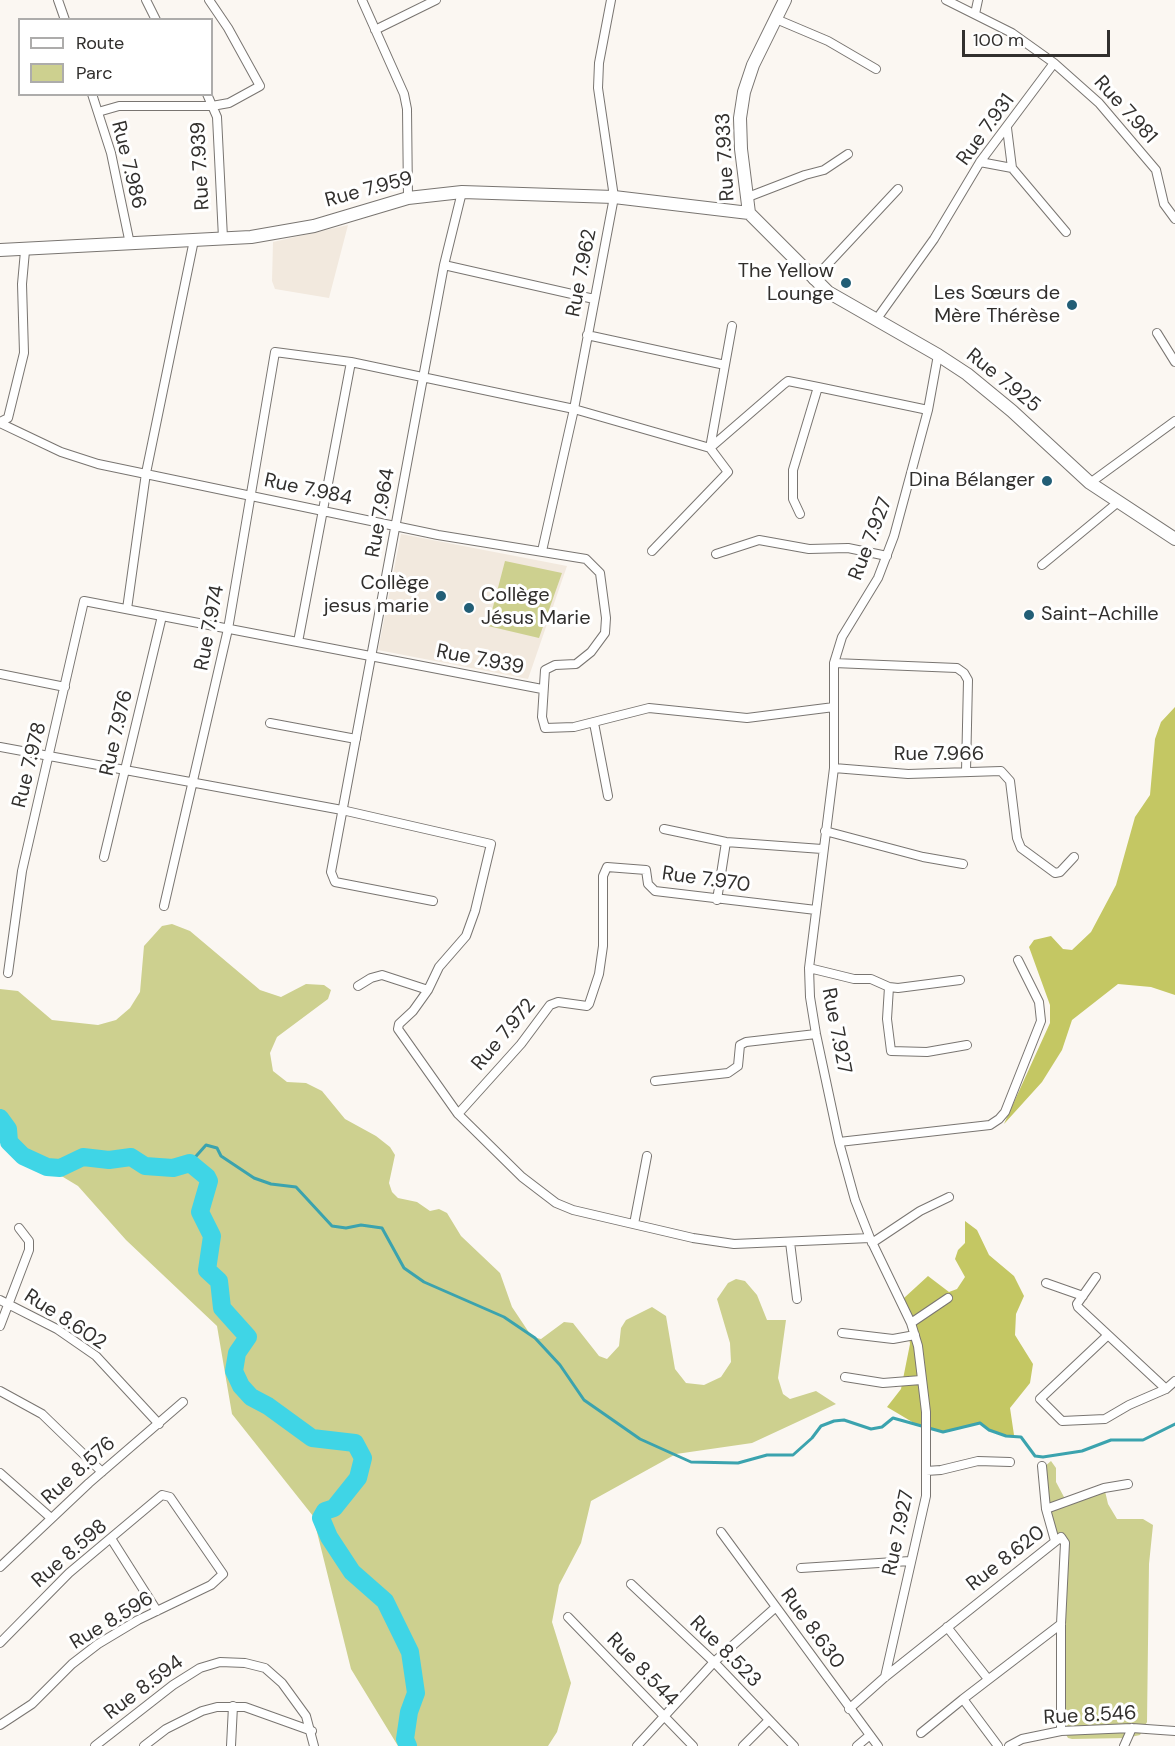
<!DOCTYPE html>
<html>
<head>
<meta charset="utf-8">
<style>
  body { margin:0 }
  #map { position:relative; width:1175px; height:1746px; overflow:hidden; background:#fbf7f2; font-family:"DM Sans",sans-serif }
  canvas { display:block }
  .legend { position:absolute; left:18px; top:18px; width:195px; height:78px; box-sizing:border-box; background:#fff; border:2px solid #adacab; margin:0; padding:8px 10px; list-style:none; font-size:18px; color:#312f2d }
  .legend li { display:flex; align-items:center; gap:12px; height:30px }
  .legend b { width:30px; border:2px solid #adacab }
  .scale { position:absolute; left:962px; top:30px; width:148px; height:27px; box-sizing:border-box; border:3px solid #312f2d; border-top:0; padding-left:8px; font-size:18px; line-height:21px; white-space:nowrap; color:#312f2d; -webkit-text-stroke:4px #fff; paint-order:stroke }
</style>
</head>
<body>
<div id="map">
<canvas width="1175" height="1746"></canvas>
<ul class="legend">
<li><b style="height:8px;background:#fff"></b>Route</li>
<li><b style="height:16px;background:#cdd08f"></b>Parc</li>
</ul>
<div class="scale">100 m</div>
</div>
<script>
const c = document.querySelector('canvas').getContext('2d');
c.lineJoin = 'round';
function paint(path, color) { c.fillStyle = color; c.fill(path, 'evenodd'); }
const toPath = rows => new Path2D(rows.map(r => 'M' + r).join(''));
function trace(path, color, width, dash) { c.strokeStyle = color; c.lineWidth = width; c.lineCap = dash ? 'butt' : 'round'; c.setLineDash(dash || []); c.stroke(path); }
function drawText(font, color, halo, rows, align = 'center') {
  c.font = font + ' "DM Sans",sans-serif'; c.lineWidth = 6; c.setLineDash([]); c.textBaseline = 'middle'; c.strokeStyle = halo; c.fillStyle = color; for (const [text, x, y, turn = 0] of rows) {
    c.save(); c.translate(x, y); c.rotate((+turn || 0) * Math.PI / 180); c.textAlign = isNaN(turn) ? turn : align; if (halo) c.strokeText(text, 0, 0); c.fillText(text, 0, 0); c.restore();
  }
}
paint(toPath([
  [348,225,329,298,275,289,272,281,273,242],
  [401,534,567,566,528,679,378,650]
]), '#f2e9de');
paint(toPath([
  [505,561,562,573,539,638,488,626],
  [172,924,190,931,260,990,281,997,306,984,324,985,331,990,328,999,277,1037,270,1053,273,1071,287,1082,306,1083,322,1091,345,1119,376,1136,390,1147,395,1155,389,1183,392,1192,398,1198,417,1202,430,1211,439,1209,447,1213,461,1236,500,1273,512,1307,532,1337,541,1339,564,1322,573,1323,599,1356,607,1359,619,1346,621,1328,626,1320,652,1307,666,1316,675,1369,686,1383,704,1385,721,1377,731,1362,730,1343,717,1299,728,1283,736,1279,745,1281,757,1295,767,1320,786,1320,778,1378,783,1394,790,1399,816,1391,836,1404,752,1443,676,1454,591,1501,581,1543,559,1585,552,1622,571,1683,557,1732,548,1746,398,1746,351,1669,313,1516,232,1414,217,1326,126,1240,78,1186,0,1139,0,989,18,991,52,1020,98,1025,116,1020,130,1008,140,992,144,946,162,926],
  [1051,1461,1056,1468,1056,1482,1064,1497,1071,1501,1105,1491,1108,1504,1117,1519,1143,1519,1153,1525,1149,1564,1147,1722,1140,1735,1126,1738,1072,1739,1068,1738,1061,1726,1063,1556,1059,1541,1050,1531,1044,1467]
]), '#cdd08f');
paint(toPath([
  [1175,707,1175,995,1151,987,1118,984,1072,1020,1062,1050,1042,1082,1004,1124,1050,1023,1050,1005,1029,947,1034,940,1051,936,1063,949,1072,950,1091,932,1116,885,1135,817,1150,795,1155,739,1161,722],
  [965,1221,977,1230,989,1255,1014,1276,1024,1296,1016,1314,1015,1335,1033,1364,1030,1383,1010,1408,1014,1435,1006,1436,989,1430,980,1423,943,1432,919,1426,887,1407,901,1389,910,1344,904,1298,928,1276,949,1292,957,1289,965,1277,955,1259,958,1250,965,1243]
]), '#c4c763');
trace(toPath([
  [190,1163,206,1145,217,1148,221,1156,254,1178,271,1184,296,1187,332,1226,346,1228,361,1225,382,1228,404,1268,424,1282,504,1317,535,1338,560,1365,584,1400,640,1439,691,1462,738,1463,767,1455,793,1455,812,1438,821,1426,834,1421,844,1420,871,1429,882,1427,893,1418,943,1432,980,1423,989,1430,1006,1436,1021,1437,1035,1456,1043,1457,1082,1451,1111,1440,1143,1440,1175,1424]
]), '#3ba3ae', 3);
trace(toPath([
  [0,1118,8,1129,9,1142,23,1156,47,1167,60,1168,83,1157,109,1160,131,1157,145,1166,173,1168,190,1163,207,1177,209,1181,200,1212,212,1236,207,1270,219,1281,222,1308,248,1337,237,1353,234,1371,241,1386,251,1397,268,1406,312,1438,355,1443,363,1458,358,1478,334,1508,325,1511,321,1518,329,1537,352,1572,385,1601,410,1652,416,1693,409,1712,405,1739,408,1746]
]), '#3fd5e6', 18);
const street = toPath([
  [58,0,65,20],
  [146,0,156,20],
  [362,0,404,94,407,109,408,198],
  [975,14,978,0],
  [776,19,828,41,876,69],
  [375,30,436,0],
  [1054,63,1099,103,1156,170,1164,204,1175,219],
  [92,94,111,153,130,244],
  [207,94,217,117,223,238],
  [98,112,119,106,212,106,229,103,260,86,228,28,209,0],
  [1007,128,1012,168,1066,232],
  [980,162,1012,168],
  [748,197,805,175,824,170,848,154],
  [444,265,594,299],
  [813,280,898,189],
  [876,320,934,239,980,162,1054,63,1012,33,946,0],
  [1157,333,1175,362],
  [587,335,725,365],
  [0,422,8,418,24,353,22,284,25,251],
  [0,423,61,452,98,464,438,535,586,559,600,573,606,618,605,633,591,652,576,664,555,665,545,670,542,717,545,728,574,727,649,708,747,718,834,707],
  [710,448,784,384,788,381,818,387],
  [710,448,732,326],
  [1090,483,1175,421],
  [800,514,793,499,793,470,818,387,928,410],
  [542,551,574,409,614,197,598,88,599,63,611,0],
  [716,554,759,540,809,549,848,548,887,556],
  [1042,565,1117,503],
  [127,609,146,473,194,240],
  [298,642,351,362],
  [834,663,957,668,964,673,968,680,966,771],
  [0,674,65,687],
  [270,723,356,739],
  [594,723,608,796],
  [0,747,342,810,491,844,475,911,466,936,439,967,428,990,413,1011,399,1024,398,1029,458,1114,522,1177,556,1203,573,1210,693,1238,734,1244,870,1238],
  [834,768,908,774,1001,771,1010,781,1017,838,1021,848,1055,873,1060,872,1074,857],
  [664,829,726,842,822,849],
  [825,831,923,857,963,864],
  [104,857,162,616],
  [717,900,726,842],
  [433,901,335,882,331,872,444,265,462,192],
  [164,906,228,629,275,352,351,362,574,409,710,448,728,472,652,551],
  [809,968,854,979,871,979,889,987,898,988,960,980],
  [8,973,22,871,84,601,542,689],
  [358,986,371,978,382,975,428,990],
  [889,987,887,1019,891,1051,927,1052,967,1045],
  [655,1081,728,1073,738,1066,740,1045,746,1042,816,1034],
  [458,1114,521,1044,550,1005,558,1002,587,1006,589,1004,599,974,603,946,603,876,607,867,646,870,648,884,655,891,816,910],
  [839,1142,990,1125,999,1119,1005,1112,1041,1021,1039,1002,1018,960],
  [634,1224,647,1156],
  [790,1242,797,1299],
  [872,1243,920,1211,949,1197],
  [1096,1277,1077,1304,1078,1307,1166,1389],
  [1046,1283,1083,1296],
  [0,1300,57,1329,96,1356,159,1424],
  [911,1323,948,1298],
  [0,1326,29,1250,29,1241,19,1228],
  [842,1333,893,1339,915,1335],
  [1108,1335,1040,1399,1062,1421,1105,1419,1129,1405,1166,1389,1175,1381],
  [845,1377,883,1383,921,1380],
  [0,1391,42,1414,102,1472],
  [1042,1466,1046,1509,1055,1541],
  [926,1471,941,1470,978,1461,1010,1462],
  [0,1473,51,1518],
  [1046,1509,1104,1488,1128,1484],
  [721,1532,878,1746],
  [112,1540,157,1611],
  [0,1567,89,1483,183,1402],
  [801,1568,910,1561],
  [631,1584,714,1662,794,1746],
  [568,1617,693,1746],
  [947,1627,988,1679],
  [0,1643,69,1573,162,1495,170,1497,223,1574,211,1585,138,1620,98,1644,72,1664,32,1704,0,1725],
  [885,1677,926,1496,926,1412,918,1346,911,1323,870,1238,855,1200,839,1142,816,1034,810,997,809,968,834,768,834,663,842,637,878,578,894,536,928,410,938,355],
  [849,1709,885,1677,1061,1537,1065,1543,1061,1624,1061,1731],
  [921,1733,963,1699],
  [95,1746,173,1685,200,1668,220,1662,245,1663,265,1668,282,1683,306,1716,314,1746],
  [144,1746,166,1729,202,1711,217,1707,245,1707,312,1731],
  [231,1746,233,1706],
  [637,1746,714,1662,776,1607],
  [743,1746,769,1720],
  [857,1746,870,1735],
  [998,1746,963,1699,1061,1624],
  [1009,1746,1022,1739,1061,1731,1132,1728,1175,1731],
  [1124,1746,1132,1728]
]);
const secondary = toPath([
  [749,213,828,292,938,355,967,374,1012,411,1090,483,1175,539],
  [749,213,741,149,740,118,744,92,753,65,785,0],
  [0,250,251,237,314,226,408,198,462,192,614,197,749,213]
]);
trace(street, '#797571', 10);
trace(secondary, '#797571', 14);
trace(street, '#fff', 8);
trace(secondary, '#fff', 12);
for (const [x, y, r, color] of [
  [846,283,6,"#225e76"],
  [1072,305,6,"#225e76"],
  [1047,481,6,"#225e76"],
  [441,596,6,"#225e76"],
  [469,608,6,"#225e76"],
  [1029,615,6,"#225e76"]
]) { const dot = new Path2D(); dot.arc(x, y, r, 0, 2 * Math.PI); c.fillStyle = color; c.fill(dot); trace(dot, '#fff', 2); }
drawText('20px', '#312f2d', '#fff', [
  ["Rue 7.981",1125,110,48],
  ["Rue 7.931",986,130,-54],
  ["Rue 7.933",726,157,-93],
  ["Rue 7.986",128,165,76],
  ["Rue 7.939",201,166,-93],
  ["Rue 7.959",369,190,-15],
  ["Rue 7.962",582,273,-79],
  ["Rue 7.925",1003,381,39],
  ["Rue 7.984",308,490,12],
  ["Rue 7.964",381,513,-80],
  ["Rue 7.927",871,539,-69],
  ["Rue 7.974",210,628,-79],
  ["Rue 7.939",480,660,11],
  ["Rue 7.976",117,733,-77],
  ["Rue 7.966",939,755],
  ["Rue 7.978",30,765,-76],
  ["Rue 7.970",706,880,8],
  ["Rue 7.927",836,1031,79],
  ["Rue 7.972",504,1035,-50],
  ["Rue 8.602",65,1320,33],
  ["Rue 8.576",79,1471,-42],
  ["Rue 7.927",899,1533,-78],
  ["Rue 8.598",70,1554,-41],
  ["Rue 8.620",1006,1559,-38],
  ["Rue 8.596",112,1621,-31],
  ["Rue 8.630",812,1629,54],
  ["Rue 8.523",725,1652,45],
  ["Rue 8.544",642,1670,46],
  ["Rue 8.594",144,1688,-37],
  ["Rue 8.546",1090,1716,-3]
]);
drawText('20px', '#312f2d', '#fff', [
  ["The Yellow",834,272],
  ["Lounge",834,295],
  ["Les Sœurs de",1060,294],
  ["Mère Thérèse",1060,317],
  ["Dina Bélanger",1035,481],
  ["Collège",429,584],
  ["jesus marie",429,607],
  ["Collège",481,596,"left"],
  ["Jésus Marie",481,619,"left"],
  ["Saint-Achille",1041,615,"left"]
], 'right');
</script>
</body>
</html>
